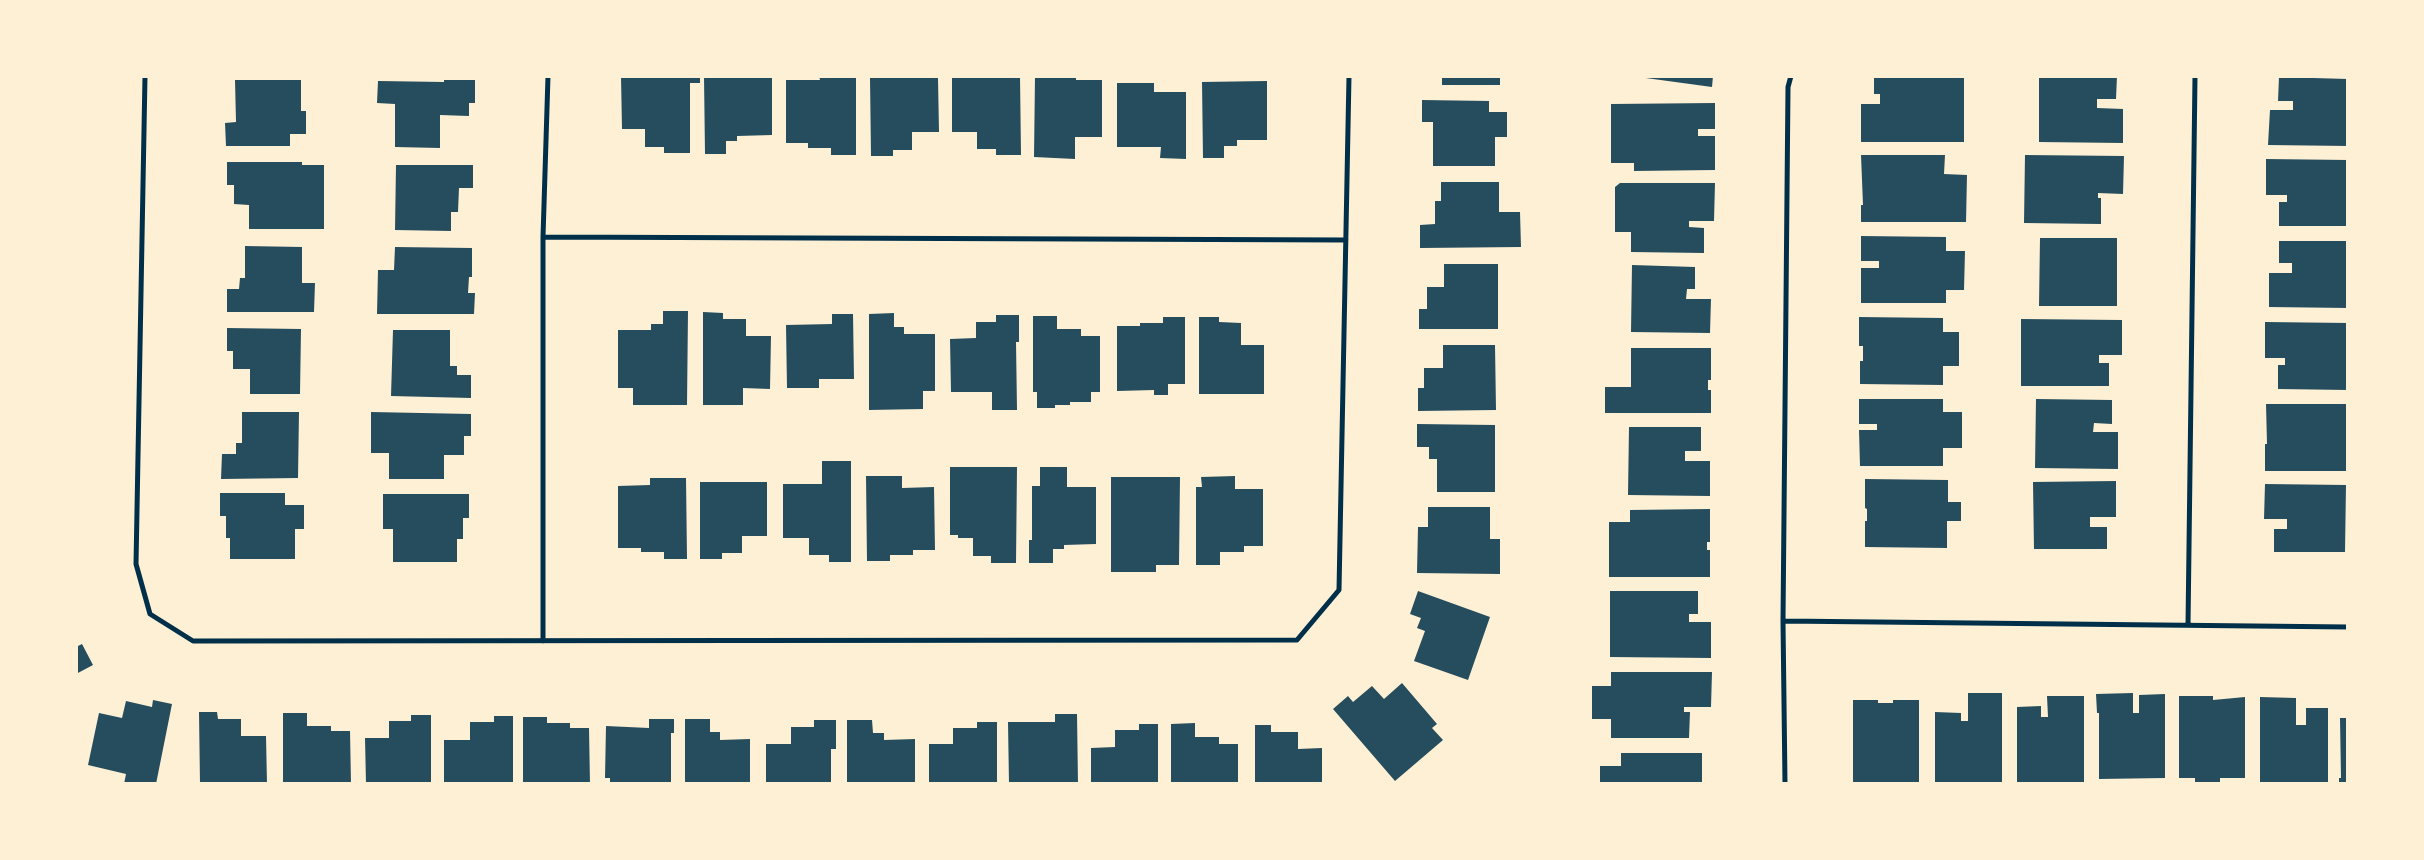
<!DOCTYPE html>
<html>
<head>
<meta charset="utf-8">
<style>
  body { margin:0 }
  #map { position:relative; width:2424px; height:860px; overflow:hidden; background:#fdf0d5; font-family:"PT Sans Narrow",sans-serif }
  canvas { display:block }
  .frame { position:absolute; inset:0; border:78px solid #fdf0d5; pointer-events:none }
</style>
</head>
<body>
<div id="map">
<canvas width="2424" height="860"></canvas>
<div class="frame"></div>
</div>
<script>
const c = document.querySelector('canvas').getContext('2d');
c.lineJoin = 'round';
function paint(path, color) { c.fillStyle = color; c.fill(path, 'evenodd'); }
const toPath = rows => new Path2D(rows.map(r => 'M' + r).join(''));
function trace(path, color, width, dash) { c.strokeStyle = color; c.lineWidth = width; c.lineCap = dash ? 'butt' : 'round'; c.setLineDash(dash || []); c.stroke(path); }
paint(toPath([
  [621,76,700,76,700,83,690,83,690,153,664,153,664,147,645,147,645,129,622,129],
  [704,76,772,76,772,135,737,136,737,141,726,141,726,154,705,154],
  [819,76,856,76,856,155,831,155,831,148,808,148,808,143,786,143,786,80,820,80],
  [994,76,1020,76,1021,155,996,155,996,149,977,149,977,132,952,132,952,78,994,78],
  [1035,76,1076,76,1076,80,1102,80,1102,137,1075,137,1075,159,1034,157],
  [1442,76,1500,76,1500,85,1442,85],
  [1631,76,1713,76,1712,87],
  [1874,76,1964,76,1964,142,1861,142,1861,104,1880,104,1880,94,1874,94],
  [2039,76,2117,76,2116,99,2097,99,2097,108,2123,109,2123,143,2039,142],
  [2279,77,2348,79,2348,146,2268,145,2270,110,2293,110,2293,101,2278,101],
  [870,78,938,78,939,132,912,132,912,150,893,150,893,156,871,156],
  [235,80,301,80,301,111,306,111,306,134,290,134,290,146,226,146,225,123,236,122],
  [444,80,475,80,475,103,469,103,469,116,440,115,440,148,395,147,395,104,377,103,378,81,444,82],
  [1267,81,1267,140,1237,140,1237,146,1224,146,1224,158,1203,158,1202,82],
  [1117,83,1154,83,1154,92,1186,92,1186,159,1160,158,1161,147,1117,147],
  [1422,100,1489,101,1489,112,1507,112,1507,137,1495,137,1495,166,1433,166,1433,122,1422,122],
  [1715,103,1715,129,1698,129,1698,136,1715,136,1715,170,1634,171,1634,163,1611,163,1611,104],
  [1861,155,1945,155,1944,174,1967,175,1966,222,1861,222,1861,205,1863,205],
  [2025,155,2124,156,2123,194,2098,193,2098,198,2101,198,2101,224,2024,223],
  [2266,159,2348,160,2348,226,2279,226,2279,202,2287,202,2287,195,2266,195],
  [227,162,302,162,302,165,324,165,324,229,249,229,249,205,234,204,234,185,227,185],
  [396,165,473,165,473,188,459,188,458,212,451,212,451,231,395,230],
  [1441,182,1499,182,1499,212,1520,212,1521,247,1420,248,1420,225,1435,224,1435,201,1441,201],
  [1620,183,1715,183,1714,221,1689,221,1689,227,1704,228,1704,253,1631,252,1631,232,1615,232,1615,187],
  [1861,236,1946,237,1946,251,1965,251,1964,290,1946,290,1946,303,1861,303,1861,268,1879,268,1879,261,1861,261],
  [2040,238,2117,238,2117,306,2039,306],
  [2279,241,2348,241,2348,308,2269,307,2269,273,2292,273,2292,263,2279,263],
  [245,246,302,247,302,283,315,283,314,312,227,312,227,289,239,289,240,278,245,278],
  [395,247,472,248,472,277,469,277,468,293,475,293,474,314,377,314,378,270,394,270],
  [1444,264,1498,264,1498,329,1419,329,1419,309,1427,309,1427,287,1444,287],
  [1632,265,1695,267,1695,289,1687,289,1686,299,1711,299,1710,333,1631,332],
  [663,311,688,311,687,405,633,405,633,388,618,388,618,330,651,330,651,324,663,324],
  [703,312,723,313,723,319,746,319,746,336,771,336,770,389,743,388,743,405,703,405],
  [894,313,894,327,904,327,904,334,935,334,935,391,923,391,923,409,869,410,869,314],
  [832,314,853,314,854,379,819,379,819,388,787,388,786,325,832,324],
  [996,315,1019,315,1019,342,1016,342,1017,410,992,410,992,392,951,392,950,339,976,338,976,322,996,322],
  [1033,316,1057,316,1057,329,1081,329,1081,336,1100,336,1100,392,1091,392,1091,402,1070,402,1070,405,1055,405,1055,408,1037,408,1037,392,1033,392],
  [1163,317,1185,317,1185,384,1168,384,1168,395,1154,395,1154,390,1117,391,1117,326,1140,326,1140,323,1163,323],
  [1199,317,1219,317,1219,322,1241,323,1241,345,1264,345,1264,394,1199,394],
  [1859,317,1943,318,1943,332,1959,332,1959,366,1943,366,1943,385,1860,384,1860,361,1863,361,1863,346,1859,346],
  [2021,319,2122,320,2122,355,2099,355,2099,363,2109,363,2109,386,2021,386],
  [2265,322,2348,323,2348,390,2278,389,2278,365,2285,365,2285,358,2265,358],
  [227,328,301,329,300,394,250,394,250,369,233,369,233,351,227,351],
  [393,330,450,330,450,366,457,366,457,375,471,375,471,398,391,396],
  [1443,345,1495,345,1496,410,1418,411,1418,388,1424,388,1424,368,1443,368],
  [1631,348,1711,348,1711,380,1708,380,1708,390,1711,390,1711,413,1605,413,1605,387,1631,387],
  [1859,399,1943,399,1943,412,1962,412,1962,448,1943,448,1943,466,1860,466,1859,430,1877,430,1877,424,1859,424],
  [2036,399,2112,400,2112,424,2094,423,2093,432,2118,432,2118,469,2035,468],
  [2266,404,2348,404,2348,471,2265,471,2265,444,2267,444],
  [242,412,299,412,298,478,221,479,222,454,236,454,236,443,242,443],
  [371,412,471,414,471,436,464,436,464,455,444,455,444,479,389,479,389,453,371,453],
  [1417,424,1495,425,1495,492,1437,492,1437,459,1429,459,1429,447,1417,447],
  [1629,427,1701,427,1701,451,1685,451,1685,461,1710,461,1710,496,1628,495],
  [822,461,851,461,851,562,829,562,829,555,809,555,809,538,783,538,783,484,822,484],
  [950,467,1017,467,1016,563,991,563,991,556,973,556,973,538,958,538,958,535,950,535],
  [1040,467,1067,467,1067,487,1096,487,1096,544,1064,545,1064,549,1053,549,1053,563,1029,563,1029,540,1032,540,1032,486,1040,486],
  [866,476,902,476,902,488,934,487,935,550,913,550,913,555,890,555,890,561,867,561],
  [1235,476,1235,489,1263,489,1263,546,1244,546,1244,552,1220,552,1220,565,1196,565,1196,487,1202,487,1201,477],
  [1111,477,1180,477,1179,565,1156,565,1156,572,1111,572],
  [650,478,686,478,687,559,664,559,664,552,641,552,641,548,618,548,618,486,650,485],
  [1865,479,1948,480,1948,502,1961,502,1961,521,1947,521,1947,548,1865,547,1865,521,1867,521,1867,509,1865,508],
  [2116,481,2116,517,2090,517,2090,527,2107,527,2107,549,2034,549,2033,482],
  [700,482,767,482,767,536,742,536,742,553,722,553,722,559,700,559],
  [2265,484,2346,485,2345,552,2274,552,2274,529,2287,529,2287,519,2264,519],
  [220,493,285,493,285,505,304,505,304,529,295,529,295,559,230,559,230,538,226,538,226,516,220,516],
  [383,494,469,494,469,518,463,518,463,539,457,539,457,562,393,562,393,529,383,529],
  [1428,507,1490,507,1490,539,1500,539,1500,574,1417,573,1418,527,1428,527],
  [1710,509,1710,542,1707,542,1707,550,1710,550,1710,577,1609,577,1609,522,1630,522,1630,510],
  [1418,591,1490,617,1468,680,1414,661,1425,631,1417,628,1421,618,1410,614],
  [1610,591,1698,591,1698,614,1689,614,1689,622,1711,622,1711,658,1610,657],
  [82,644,93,665,76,674,76,647],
  [1611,672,1712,672,1711,707,1684,707,1684,712,1690,712,1689,738,1611,738,1611,719,1592,719,1592,686,1611,686],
  [1402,683,1437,724,1432,728,1443,740,1395,781,1333,709,1348,696,1353,702,1372,686,1384,699],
  [1968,693,2002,693,2002,784,1935,784,1935,712,1961,713,1961,721,1968,721],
  [2133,693,2133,713,2139,713,2139,695,2165,694,2165,778,2099,779,2099,713,2097,713,2096,694],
  [2047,696,2084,696,2084,784,2017,784,2017,707,2041,706,2041,717,2048,717],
  [2179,696,2213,696,2213,700,2245,697,2245,778,2220,778,2220,784,2195,784,2195,778,2179,778],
  [2260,697,2296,698,2296,725,2306,725,2306,708,2328,708,2328,782,2260,784],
  [153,700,172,704,156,784,124,784,126,774,88,765,99,713,122,718,126,701,152,707],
  [1853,700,1878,700,1878,703,1893,703,1893,700,1919,700,1919,782,1899,782,1899,784,1853,782],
  [199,712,217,712,218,719,241,719,241,736,266,736,267,784,200,784],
  [283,713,307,713,307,726,331,726,331,731,350,731,351,784,283,784],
  [1055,714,1077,714,1078,784,1009,784,1008,722,1055,722],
  [411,715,431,715,431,784,366,784,365,738,389,738,389,721,411,721],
  [494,716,513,716,513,784,444,784,444,740,470,740,470,722,494,722],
  [523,717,547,717,547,723,570,723,570,728,589,728,590,784,523,784],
  [2340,718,2348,718,2348,784,2339,784,2339,778,2341,778],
  [649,719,674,719,674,733,671,733,671,784,610,784,610,778,605,778,606,726,649,728],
  [685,719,710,719,710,732,720,732,720,740,750,739,750,784,685,784],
  [814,720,836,720,836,749,831,749,831,784,766,784,766,744,791,744,791,727,814,727],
  [847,720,872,720,873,733,884,733,884,740,915,739,915,784,847,784],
  [977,722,997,722,997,784,929,784,929,744,953,744,953,728,977,728],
  [1195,723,1195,737,1219,737,1219,744,1238,744,1238,784,1171,784,1171,724],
  [1139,724,1158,724,1158,784,1091,784,1091,748,1115,747,1115,730,1139,730],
  [1255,725,1271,725,1271,732,1298,732,1298,749,1322,748,1322,784,1255,784],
  [1621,753,1702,753,1702,784,1600,784,1600,766,1621,766]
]), '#264d5e');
trace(toPath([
  [145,76,136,564,150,614,193,641,1297,640,1339,590,1349,76],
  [543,237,1346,240],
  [1783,621,2348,627],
  [2188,625,2195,76],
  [543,641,543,237,548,76],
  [1785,784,1783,621,1788,87,1791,76]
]), '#003049', 5);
</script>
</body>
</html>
